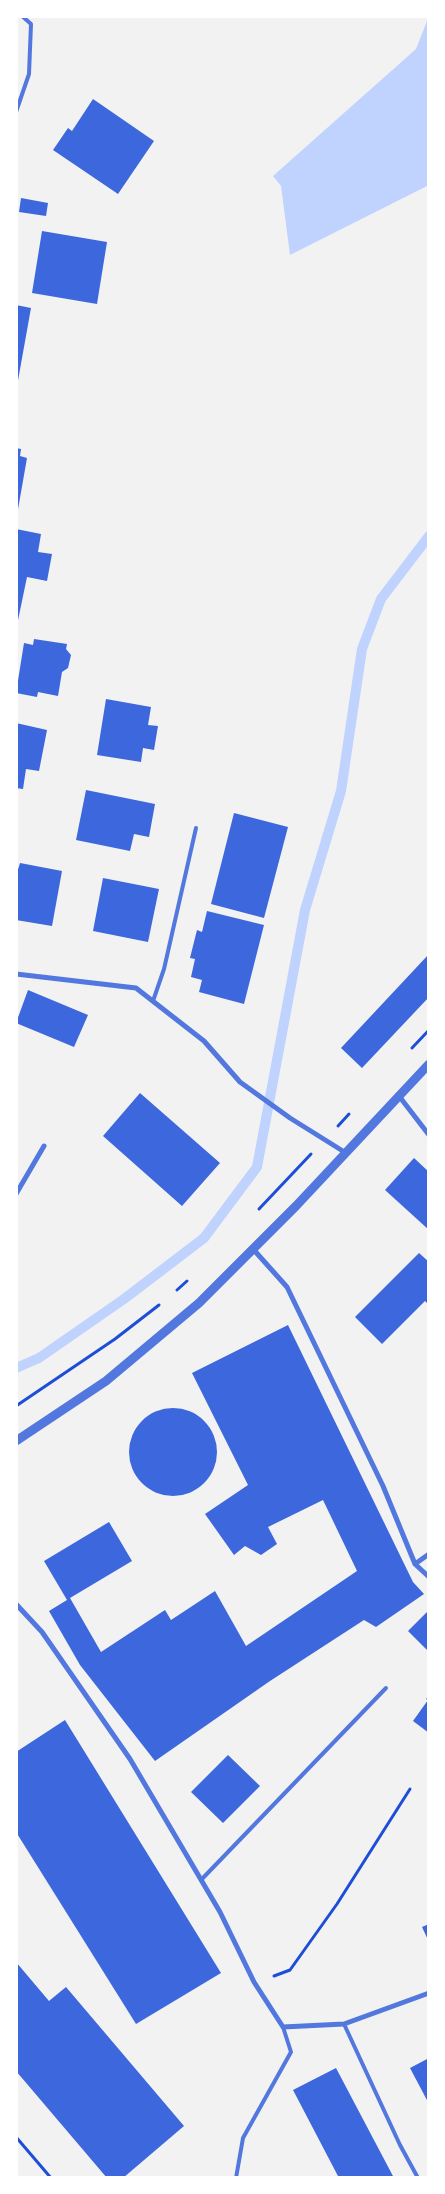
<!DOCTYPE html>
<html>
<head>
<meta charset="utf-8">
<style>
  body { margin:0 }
  #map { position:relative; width:445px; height:2194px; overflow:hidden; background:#f2f2f2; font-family:"Noto Serif",serif }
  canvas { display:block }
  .frame { position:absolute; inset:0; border:18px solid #fff; pointer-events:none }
</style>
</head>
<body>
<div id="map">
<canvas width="445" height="2194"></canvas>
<div class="frame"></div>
</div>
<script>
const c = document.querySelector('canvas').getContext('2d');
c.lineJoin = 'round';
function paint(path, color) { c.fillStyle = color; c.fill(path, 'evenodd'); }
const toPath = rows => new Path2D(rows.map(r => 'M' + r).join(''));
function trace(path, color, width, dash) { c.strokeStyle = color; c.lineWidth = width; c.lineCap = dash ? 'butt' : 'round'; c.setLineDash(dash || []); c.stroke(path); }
paint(toPath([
  [429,16,429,185,290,255,281,186,273,176,416,49]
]), '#bfd3fe');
trace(toPath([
  [16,1368,39,1358,124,1299,204,1238,257,1167,305,910,341,791,362,649,381,599,429,536]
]), '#bfd3fe', 10);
paint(toPath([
  [93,99,154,141,118,194,53,150,68,128,72,131],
  [21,198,48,203,46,216,19,212],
  [42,231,107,242,97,304,32,293],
  [16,305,31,308,17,386,16,385],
  [16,448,21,449,20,456,27,458,17,515],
  [16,529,41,534,38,552,52,554,47,581,27,577,17,625],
  [34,639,67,644,66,649,71,655,68,668,62,672,58,696,38,692,37,697,16,693,24,643,33,645],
  [106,699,151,707,148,725,158,726,154,750,143,748,141,762,97,755],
  [16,723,47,730,39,771,26,769,23,789,16,788],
  [86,790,155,804,149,837,134,834,130,851,76,840],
  [234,813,288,827,264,918,211,904],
  [20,863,62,871,52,926,16,920,16,876],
  [103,878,159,889,148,942,93,931],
  [207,911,264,925,244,1004,199,992,202,980,191,977,195,959,190,958,197,930,202,932],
  [429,954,429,997,362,1068,341,1048],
  [28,990,88,1015,74,1047,16,1023],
  [140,1093,220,1163,182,1206,103,1136],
  [414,1158,429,1172,429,1230,385,1190],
  [419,1253,429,1262,429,1305,425,1301,382,1344,355,1317],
  [288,1325,413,1582,424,1594,376,1627,364,1620,270,1681,155,1761,80,1665,49,1611,67,1600,44,1561,109,1522,132,1561,70,1598,101,1652,165,1610,171,1620,215,1591,246,1646,357,1571,323,1500,268,1527,277,1544,261,1555,245,1546,234,1555,205,1514,248,1485,192,1373],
  '129 1452a44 44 0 1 1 88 0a44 44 0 1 1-88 0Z',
  [429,1610,429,1652,408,1631],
  [429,1695,429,1733,413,1721,428,1700,426,1699],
  [65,1720,221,1973,136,2024,16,1832,16,1752],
  [228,1755,260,1786,223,1823,191,1792],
  [429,1924,429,1942,422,1927],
  [16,1962,49,2001,66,1987,184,2126,123,2178,107,2178,16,2071],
  [429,2058,429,2104,410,2068],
  [336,2068,394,2178,339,2178,293,2090]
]), '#3d67dc');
trace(toPath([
  [412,1048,429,1030],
  [338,1126,349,1114],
  [259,1209,311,1154],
  [177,1290,187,1281],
  [16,1406,115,1339,159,1305],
  [274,1976,290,1970,337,1904,410,1789],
  [16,2137,51,2178]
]), '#1d4ed8', 3);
trace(toPath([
  [16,112,29,74,31,24,22,16],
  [153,1001,164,969,196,828],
  [201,1880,386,1688],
  [344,2024,400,2145,418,2178],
  [236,2178,243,2138,291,2052,283,2027]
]), '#5277de', 4);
trace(toPath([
  [16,974,136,988,204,1041,240,1082,290,1118,346,1153],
  [399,1096,429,1135],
  [16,1194,44,1146],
  [253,1249,287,1287,383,1486,415,1564],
  [429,1554,415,1564,429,1577],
  [16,1604,42,1632,130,1759,220,1912,254,1982,283,2027,344,2024,429,1993]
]), '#5277de', 5);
trace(toPath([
  [16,1441,106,1381,199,1303,296,1206,429,1064]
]), '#5277de', 9);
</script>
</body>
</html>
